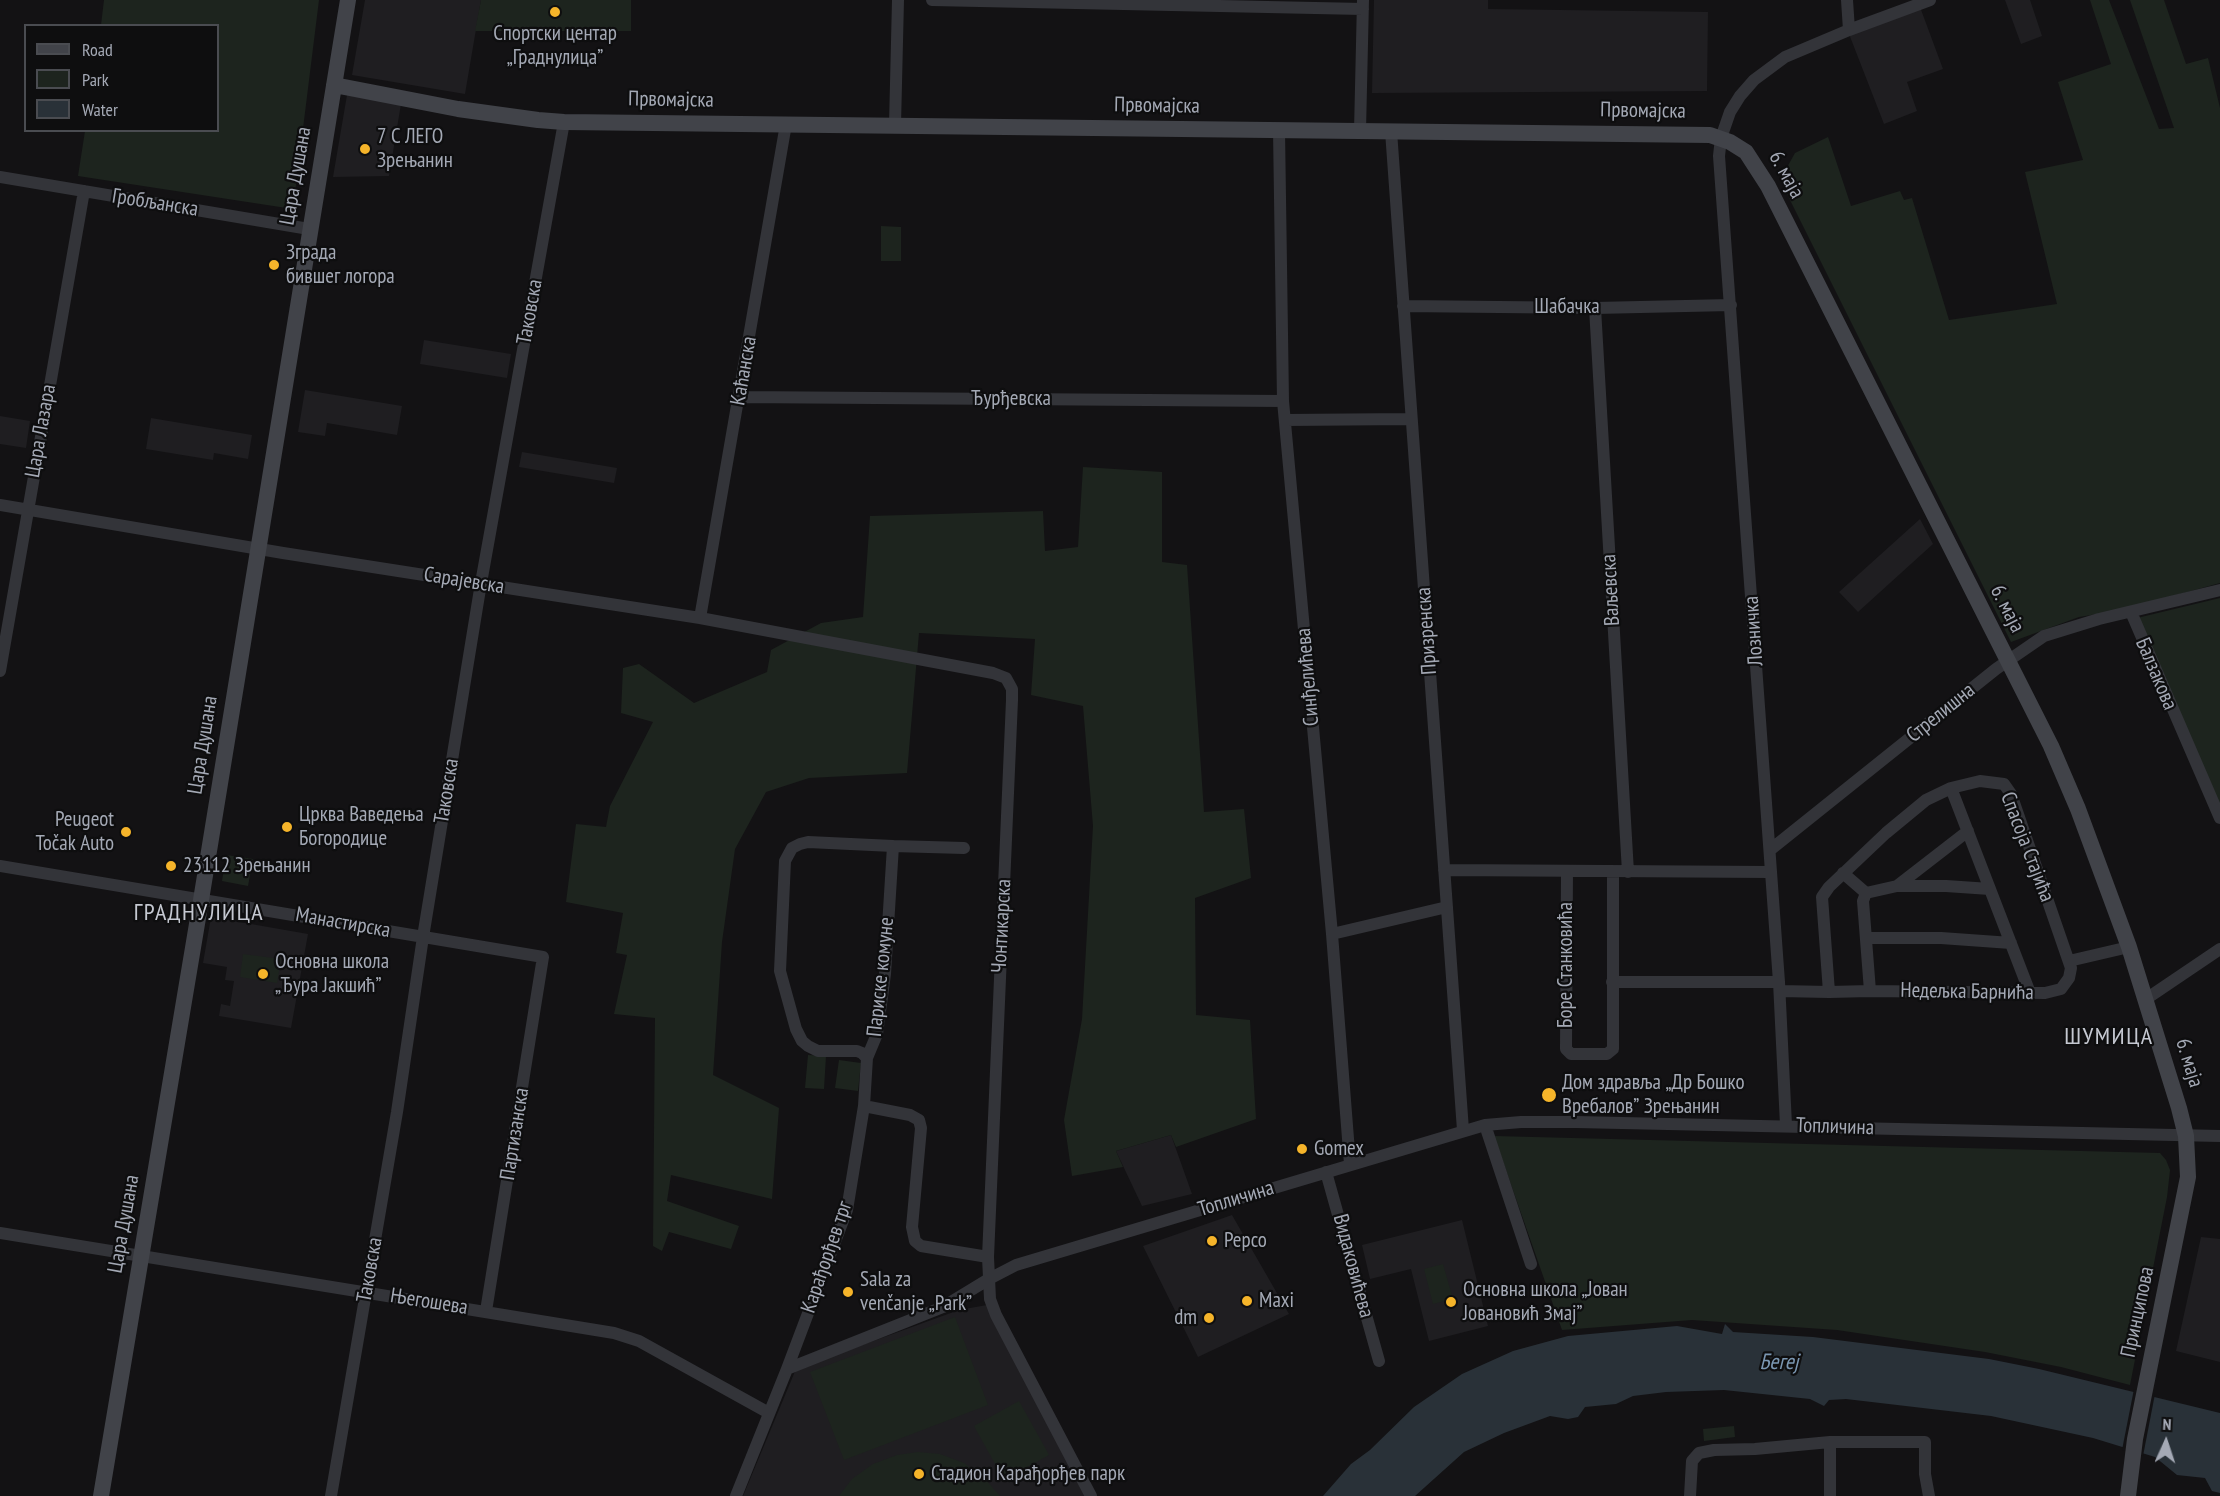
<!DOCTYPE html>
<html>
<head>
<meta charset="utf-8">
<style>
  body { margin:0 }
  #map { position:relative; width:2220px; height:1496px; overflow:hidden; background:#131214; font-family:"PT Sans Narrow",sans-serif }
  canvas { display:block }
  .legend { position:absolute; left:24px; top:24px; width:195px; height:108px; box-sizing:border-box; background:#0e0e0f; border:2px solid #4a4c51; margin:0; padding:8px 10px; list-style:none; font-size:18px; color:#a4a9b5 }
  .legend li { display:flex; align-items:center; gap:12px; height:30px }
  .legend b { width:30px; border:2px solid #4a4c51 }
  .north { position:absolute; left:2136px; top:1412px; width:60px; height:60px; -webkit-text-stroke:4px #0e0e0f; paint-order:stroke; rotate:3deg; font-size:16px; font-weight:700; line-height:24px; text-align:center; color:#a4a9b5 }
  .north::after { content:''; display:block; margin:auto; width:21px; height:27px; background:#a4a9b5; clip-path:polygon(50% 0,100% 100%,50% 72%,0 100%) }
</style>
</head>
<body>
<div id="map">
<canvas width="2220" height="1496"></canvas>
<ul class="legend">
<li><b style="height:8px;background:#414349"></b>Road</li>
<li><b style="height:16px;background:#1d241e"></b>Park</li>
<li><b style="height:16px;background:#293138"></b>Water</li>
</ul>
<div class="north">N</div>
</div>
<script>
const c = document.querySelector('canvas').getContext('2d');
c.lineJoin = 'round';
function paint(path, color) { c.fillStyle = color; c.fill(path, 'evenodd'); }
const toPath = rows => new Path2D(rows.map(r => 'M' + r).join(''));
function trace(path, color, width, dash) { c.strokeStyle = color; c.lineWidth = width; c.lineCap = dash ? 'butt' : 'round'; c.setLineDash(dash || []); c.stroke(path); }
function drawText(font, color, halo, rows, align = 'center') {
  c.font = font + ' "PT Sans Narrow",sans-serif'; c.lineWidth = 4.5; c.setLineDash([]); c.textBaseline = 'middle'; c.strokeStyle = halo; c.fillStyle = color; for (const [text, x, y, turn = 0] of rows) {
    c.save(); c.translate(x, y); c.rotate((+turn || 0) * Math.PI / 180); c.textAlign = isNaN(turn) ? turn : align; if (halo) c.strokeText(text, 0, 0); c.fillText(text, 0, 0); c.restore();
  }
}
paint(toPath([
  [365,0,481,0,465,94,352,75],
  [1374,0,1488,0,1488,9,1708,12,1707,91,1372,93],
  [2005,0,2030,0,2042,36,2021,44],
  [1920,7,1943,69,1907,82,1917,111,1884,124,1849,34],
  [347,95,401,104,389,176,333,177],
  [424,340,511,354,507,378,420,364],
  [305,390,402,406,397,435,327,423,325,436,298,432],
  [0,416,30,421,26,448,0,444],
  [151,418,252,435,248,459,214,453,213,460,146,449],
  [522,452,617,468,614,483,519,467],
  [1920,519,1933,544,1858,612,1839,592],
  [211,917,308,934,291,1028,219,1016,221,1004,230,1006,234,981,225,980,227,967,203,963],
  [1171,1135,1192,1194,1142,1206,1116,1151],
  [1232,1215,1289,1314,1198,1357,1143,1246],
  [1462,1220,1488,1326,1429,1341,1411,1269,1370,1279,1362,1245],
  [2201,1237,2220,1239,2220,1362,2176,1351],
  [987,1305,1086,1496,743,1496,796,1369,959,1310]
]), '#1f1e21');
paint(toPath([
  [104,0,319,0,293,209,78,176,85,131,218,130,218,26,101,25],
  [481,0,631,0,631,31,475,31],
  [2090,0,2109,0,2159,129,2174,128,2130,0,2164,0,2186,64,2208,58,2220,108,2220,583,2122,610,2079,617,2011,642,1780,180,1795,153,1828,137,1851,206,1900,191,1904,200,1912,198,1949,320,2057,304,2025,172,2083,160,2058,82,2111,64],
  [881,226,901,227,901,261,881,261],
  [1083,467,1162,472,1162,562,1187,565,1204,812,1244,809,1251,878,1195,898,1196,1015,1250,1020,1256,1119,1176,1147,1171,1135,1116,1151,1123,1167,1072,1176,1064,1120,1082,1019,1093,826,1083,706,1031,695,1035,639,919,633,907,773,809,778,766,792,735,849,722,942,713,1075,779,1108,772,1199,671,1175,667,1201,739,1226,731,1249,669,1232,662,1251,653,1246,655,1018,614,1014,627,955,616,953,623,913,566,902,576,824,606,827,610,806,653,722,621,713,623,668,639,664,694,703,767,672,771,650,821,623,863,617,870,516,1043,511,1045,551,1078,547],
  [2220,598,2220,806,2137,618],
  [226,855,253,859,248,886,222,881],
  [243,954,281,959,277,983,240,977],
  [808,1055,826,1056,824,1089,805,1088],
  [839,1060,861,1063,858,1091,835,1088],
  [1494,1136,2160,1153,2166,1160,2170,1170,2167,1197,2130,1385,2061,1367,1985,1352,1837,1330,1692,1320,1562,1330],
  [1443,1264,1453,1299,1433,1304,1424,1269],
  [955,1317,988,1405,844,1460,810,1372],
  [1019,1401,1049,1455,1004,1480,974,1426],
  [1734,1426,1735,1437,1704,1441,1703,1429],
  [918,1452,940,1454,964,1463,984,1478,1000,1496,839,1496,852,1479,873,1464,897,1455]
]), '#1d241e');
paint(toPath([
  [1725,1324,1733,1332,1813,1337,1989,1359,2039,1369,2220,1413,2220,1493,2212,1491,2205,1478,2177,1475,2155,1457,2093,1438,1991,1416,1846,1399,1829,1400,1824,1406,1810,1399,1724,1390,1666,1392,1633,1396,1616,1404,1585,1407,1578,1417,1568,1419,1550,1416,1504,1433,1464,1452,1415,1496,1323,1496,1351,1464,1370,1450,1414,1407,1462,1374,1513,1351,1568,1336,1677,1326,1722,1334]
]), '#293138');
paint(toPath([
  [2134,1389,2155,1394,2143,1456,2122,1450]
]), '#131214');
trace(toPath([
  [932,0,1363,9],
  [1847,0,1849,30],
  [895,125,898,0],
  [1279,130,1283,401,1332,934,1350,1164],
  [1360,131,1363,0],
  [1391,131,1463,1130],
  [0,177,309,229],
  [1403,306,1595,308,1731,305],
  [1595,308,1628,872],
  [740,397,1283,401],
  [1285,420,1411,419],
  [0,505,283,553,700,618,993,673,1006,678,1012,689,1012,700,988,1257,990,1299,996,1315,1091,1496],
  [2131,612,2220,818],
  [700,618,786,124],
  [0,671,84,191],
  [1951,788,2030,993],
  [893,846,964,848],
  [1770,850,1996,669,2044,636,2099,619,2220,590],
  [0,866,543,957,486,1311],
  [1444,870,1770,872],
  [1567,871,1566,1049,1571,1054,1607,1054,1613,1049,1613,872],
  [1843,873,1866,893],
  [1897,886,1968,831],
  [1332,934,1447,907],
  [1866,938,1941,938,2011,943],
  [2069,961,2129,947],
  [1612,982,1779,982],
  [1780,991,1829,992,1870,991,2045,993,2061,989,2069,978,2071,968,2011,794,2004,784,1980,781,1951,788,1926,800,1886,833,1829,887,1822,897,1829,992],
  [1870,991,1863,901,1866,893,1897,886,1946,886,1990,889],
  [2146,999,2220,949],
  [864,1106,910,1115,919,1120,921,1128,912,1227,915,1241,921,1246,988,1257],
  [1485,1125,1531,1264],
  [1786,1125,1779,982,1719,156,1721,138,1730,112,1740,96,1754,80,1785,57,1849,30,1930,0],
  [1326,1172,1379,1361],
  [0,1233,614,1333,639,1341,769,1413],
  [787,1369,943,1307,989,1279,1016,1265,1485,1125,1521,1122,1576,1122,2220,1136],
  [1830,1442,1830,1496],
  [331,1496,397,1112,423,937,481,583,564,122],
  [736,1496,787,1369,847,1210,864,1106,867,1058,877,1034,885,974,893,846,808,842,800,844,792,848,785,861,780,971,796,1029,802,1041,808,1046,818,1051,857,1051,862,1053,867,1058],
  [1690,1496,1692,1461,1699,1453,1714,1450,1755,1449,1830,1442,1925,1442,1925,1474,1929,1496]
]), '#333439', 12);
trace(toPath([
  [334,85,458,109,538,120,564,122,1710,135,1730,142,1746,152,1768,186,2051,746,2078,809,2129,947,2179,1108,2186,1136,2188,1177,2135,1439,2128,1496],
  [101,1496,201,900,348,0]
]), '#414349', 16);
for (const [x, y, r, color] of [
  [555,12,6,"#f5b42a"],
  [365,149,6,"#f5b42a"],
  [274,265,6,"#f5b42a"],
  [287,827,6,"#f5b42a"],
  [126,832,6,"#f5b42a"],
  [171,866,6,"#f5b42a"],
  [263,974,6,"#f5b42a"],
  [1549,1095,8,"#f5b42a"],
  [1302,1149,6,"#f5b42a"],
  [1212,1241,6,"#f5b42a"],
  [848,1292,6,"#f5b42a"],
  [1247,1301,6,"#f5b42a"],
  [1451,1302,6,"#f5b42a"],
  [1209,1318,6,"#f5b42a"],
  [919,1474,6,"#f5b42a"]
]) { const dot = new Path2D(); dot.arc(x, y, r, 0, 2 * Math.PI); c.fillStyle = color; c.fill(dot); trace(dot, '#0e0e0f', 2); }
drawText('21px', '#a4a9b5', '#0e0e0f', [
  ["Спортски центар",555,34,"center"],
  ["„Граднулица”",555,58,"center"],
  ["7 С ЛЕГО",377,137],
  ["Зрењанин",377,161],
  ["Зграда",286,253],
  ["бившег логора",286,277],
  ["Црква Ваведења",299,815],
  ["Богородице",299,839],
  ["Peugeot",114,820,"right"],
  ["Točak Auto",114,844,"right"],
  ["23112 Зрењанин",183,866],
  ["Основна школа",275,962],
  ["„Ђура Јакшић”",275,986],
  ["Дом здравља „Др Бошко",1562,1083],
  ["Вребалов” Зрењанин",1562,1107],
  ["Gomex",1314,1149],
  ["Pepco",1224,1241],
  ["Sala za",860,1280],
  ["venčanje „Park”",860,1304],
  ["Основна школа „Јован",1463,1290],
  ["Јовановић Змај”",1463,1314],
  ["Maxi",1259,1301],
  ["dm",1197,1318,"right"],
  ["Стадион Карађорђев парк",931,1474]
], 'left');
drawText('21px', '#a4a9b5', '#0e0e0f', [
  ["Првомајска",671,100,1],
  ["Првомајска",1157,106,1],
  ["Првомајска",1643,111,1],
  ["6. маја",1786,175,61],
  ["Цара Душана",296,176,-80],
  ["Гробљанска",155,203,9],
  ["Шабачка",1567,307],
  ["Таковска",530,312,-80],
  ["Каћанска",744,371,-80],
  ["Ђурђевска",1011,399],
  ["Цара Лазара",41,431,-80],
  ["Сарајевска",464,581,9],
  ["Ваљевска",1611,590,-93],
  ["6. маја",2007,609,63],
  ["Призренска",1427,631,-94],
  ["Лозничка",1754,631,-94],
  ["Балзакова",2156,674,67],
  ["Синђелићева",1308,677,-95],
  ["Стрелишна",1941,713,-39],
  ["Цара Душана",203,745,-81],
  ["Таковска",447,791,-81],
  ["Спасоја Стајића",2027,847,69],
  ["Манастирска",343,923,10],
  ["Чонтикарска",1002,926,-87],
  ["Боре Станковића",1566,965,-90],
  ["Париске комуне",881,977,-84],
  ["Недељка Барнића",1967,992,1],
  ["6. маја",2189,1063,73],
  ["Топличина",1835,1127,2],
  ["Партизанска",515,1134,-81],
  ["Топличина",1236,1199,-17],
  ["Цара Душана",124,1224,-80],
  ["Карађорђев трг",827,1257,-71],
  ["Видаковићева",1353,1266,75],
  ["Таковска",370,1270,-80],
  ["Његошева",429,1302,9],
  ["Принципова",2138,1312,-78]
]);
drawText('italic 22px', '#7a96b1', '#0e0e0f', [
  ["Бегеј",1779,1363]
]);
c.letterSpacing = '1.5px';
drawText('24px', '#c5c8d1', '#0e0e0f', [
  ["ГРАДНУЛИЦА",199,913],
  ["ШУМИЦА",2109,1037]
]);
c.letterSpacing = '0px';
</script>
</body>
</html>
